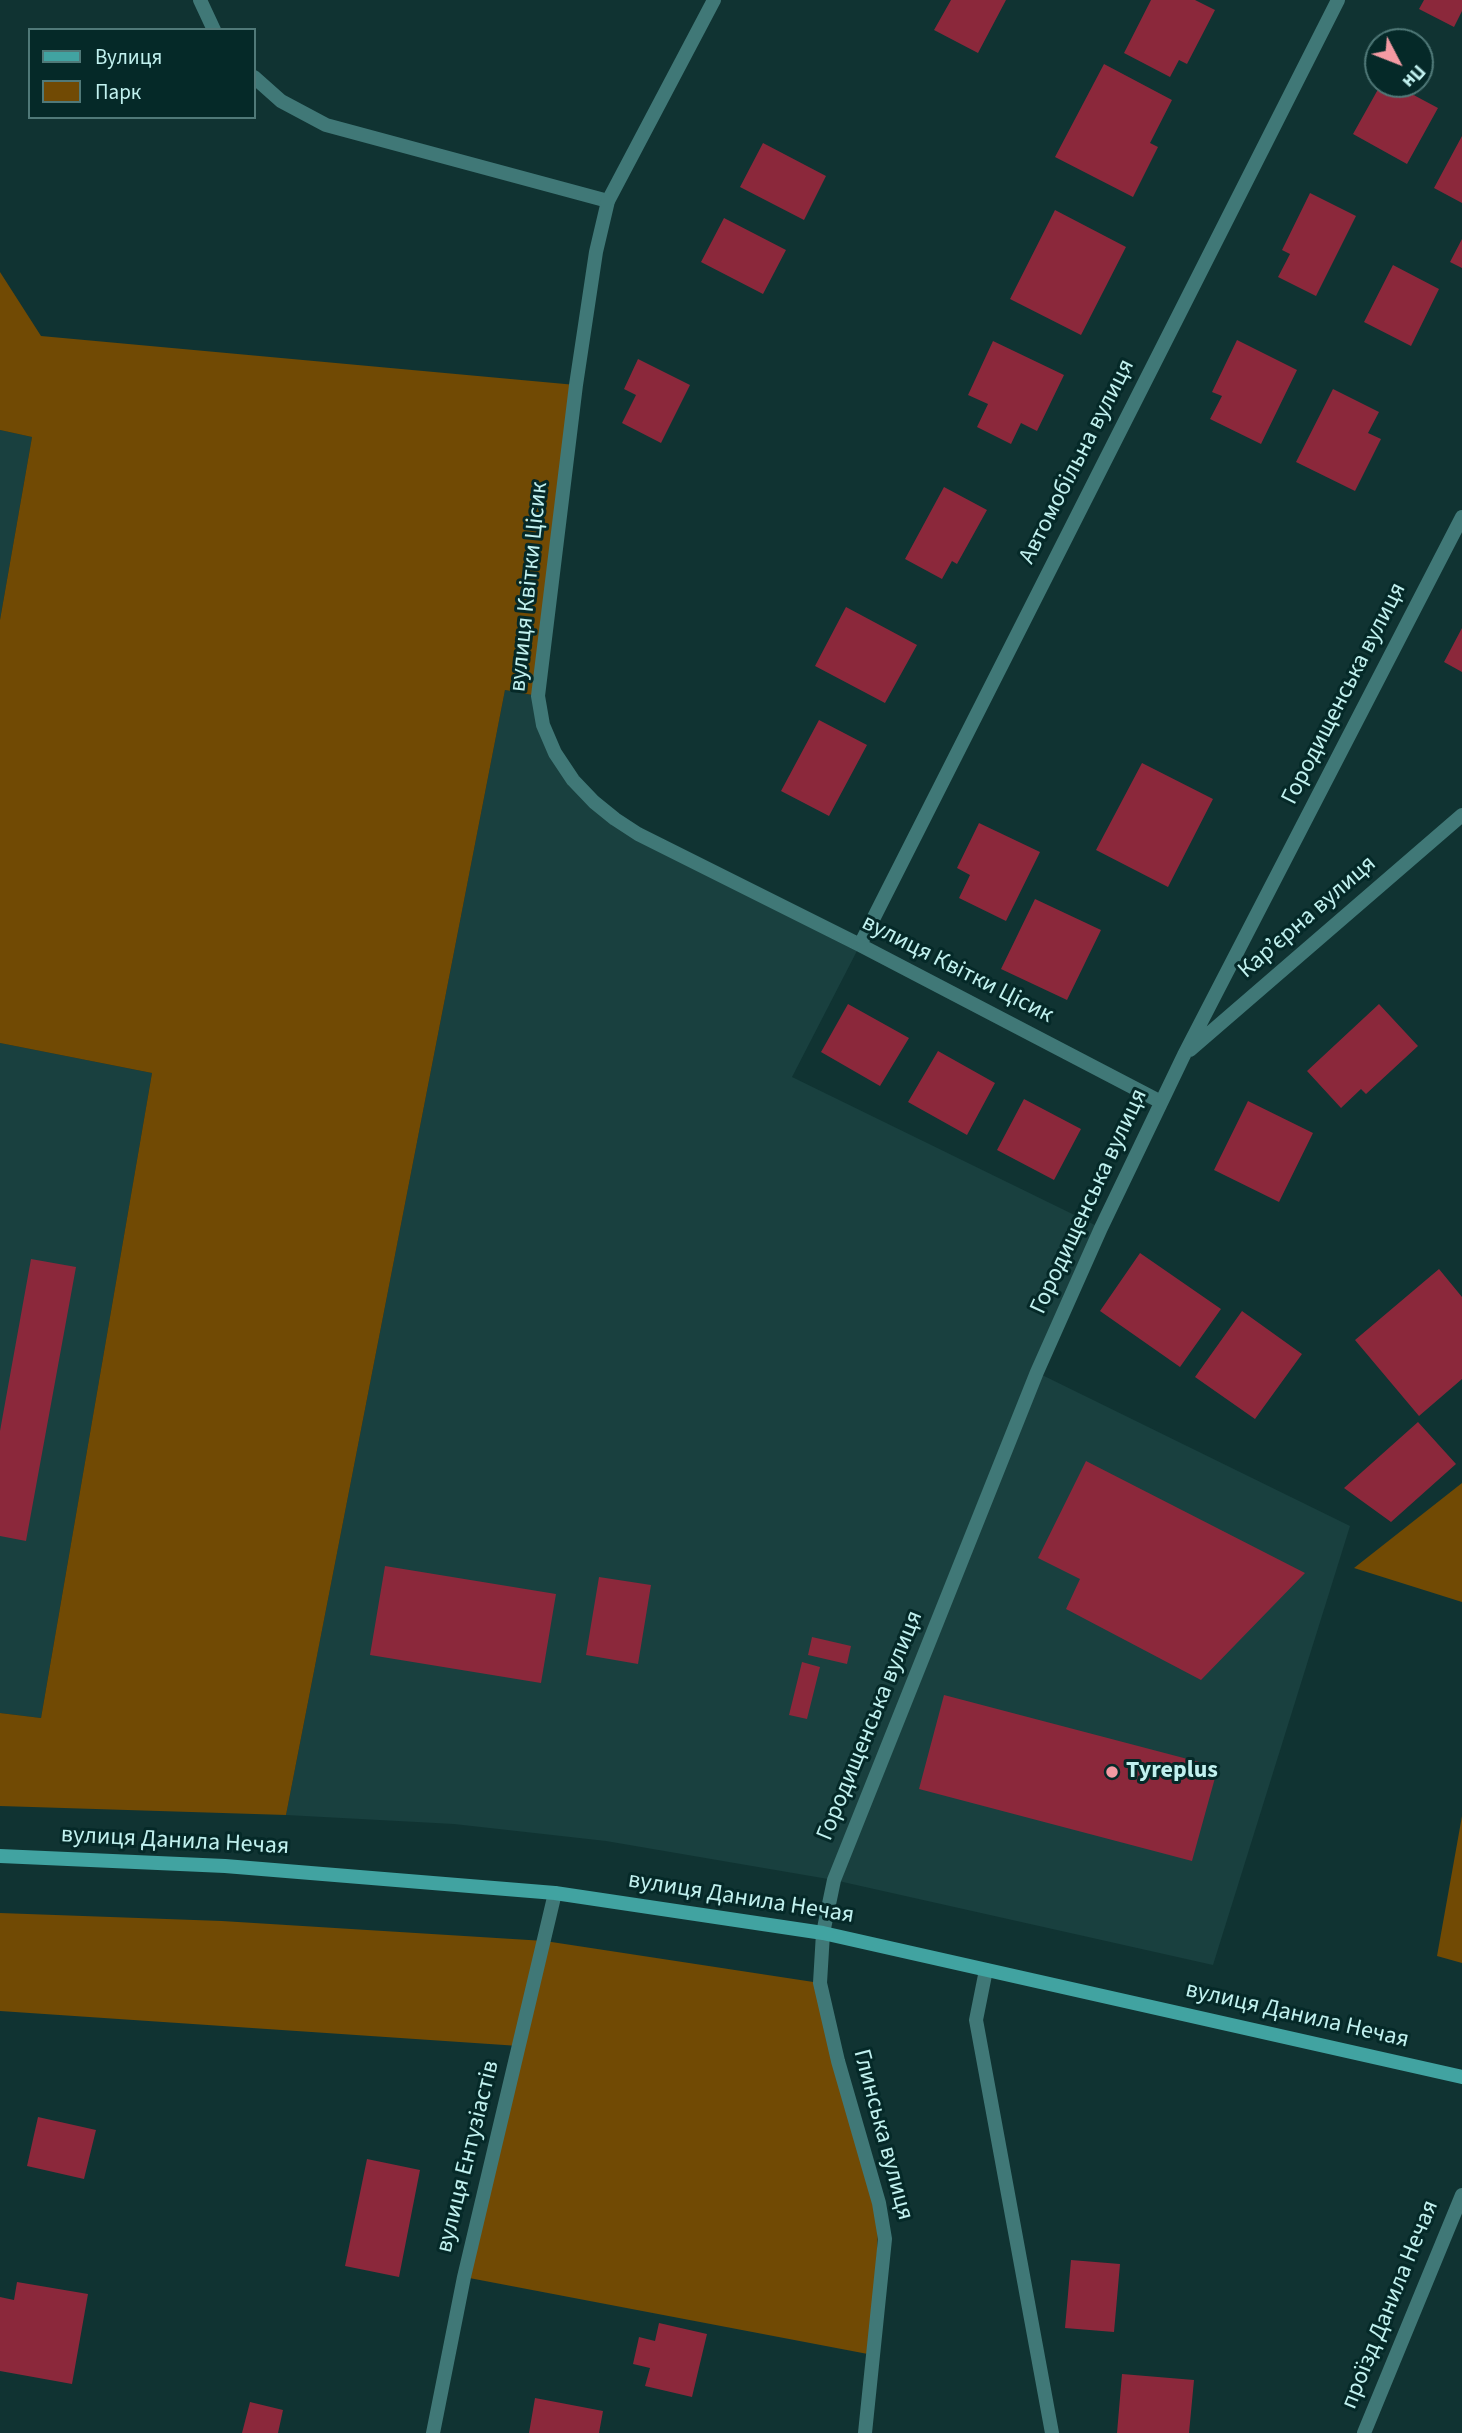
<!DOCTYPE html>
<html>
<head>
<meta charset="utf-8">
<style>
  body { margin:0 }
  #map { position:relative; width:1462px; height:2433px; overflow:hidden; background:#103332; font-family:"Source Sans 3",sans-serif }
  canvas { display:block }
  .legend { position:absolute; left:28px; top:28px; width:228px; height:91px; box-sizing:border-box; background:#052928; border:2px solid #507978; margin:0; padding:9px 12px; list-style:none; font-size:21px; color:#c1f1ef }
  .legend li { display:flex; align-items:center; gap:14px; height:35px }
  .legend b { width:35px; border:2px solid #507978 }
  .north { position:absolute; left:1364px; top:28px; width:70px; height:70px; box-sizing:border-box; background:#052928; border:2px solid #507978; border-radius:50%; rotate:132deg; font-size:19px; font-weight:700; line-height:28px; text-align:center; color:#c1f1ef }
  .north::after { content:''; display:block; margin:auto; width:24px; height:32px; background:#f49aa3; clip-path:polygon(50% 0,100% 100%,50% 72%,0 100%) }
</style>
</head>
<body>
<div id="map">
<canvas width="1462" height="2433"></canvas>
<ul class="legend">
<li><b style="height:9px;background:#41a3a1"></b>Вулиця</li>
<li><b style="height:19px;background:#714a04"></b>Парк</li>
</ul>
<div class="north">Пн</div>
</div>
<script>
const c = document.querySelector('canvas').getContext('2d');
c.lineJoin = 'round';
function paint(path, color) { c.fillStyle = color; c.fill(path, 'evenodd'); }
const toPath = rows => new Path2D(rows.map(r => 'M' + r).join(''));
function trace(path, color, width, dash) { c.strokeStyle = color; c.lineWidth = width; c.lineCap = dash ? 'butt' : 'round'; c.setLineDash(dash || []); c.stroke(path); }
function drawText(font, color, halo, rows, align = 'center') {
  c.font = font + ' "Source Sans 3",sans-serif'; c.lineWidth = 6; c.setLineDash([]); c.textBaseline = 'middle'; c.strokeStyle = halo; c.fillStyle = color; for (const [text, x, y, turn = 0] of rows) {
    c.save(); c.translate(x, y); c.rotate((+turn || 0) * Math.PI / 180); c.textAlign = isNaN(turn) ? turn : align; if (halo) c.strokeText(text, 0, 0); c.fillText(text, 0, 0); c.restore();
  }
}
paint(toPath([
  [0,430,32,437,0,620],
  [505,690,538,696,555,753,615,819,860,945,792,1077,1101,1228,1038,1373,1350,1526,1213,1965,834,1880,606,1841,454,1824,286,1815],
  [0,1043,152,1073,41,1718,0,1713]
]), '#19403f');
paint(toPath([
  [0,272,41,336,576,385,538,696,505,690,286,1815,0,1806,0,1713,41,1718,152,1073,0,1043,0,620,32,437,0,430],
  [1462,1483,1462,1602,1354,1568],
  [1462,1816,1462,1963,1437,1956],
  [0,1913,222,1921,545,1941,820,1983,879,2203,873,2355,464,2277,519,2046,0,2011]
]), '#714a04');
paint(toPath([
  [951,0,1006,0,978,53,934,30],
  [1151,0,1195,0,1215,10,1187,64,1179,60,1170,77,1124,53],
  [1424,0,1462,0,1462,11,1454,27,1419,9],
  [1104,64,1172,100,1150,143,1158,147,1133,197,1055,157],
  [1381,84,1393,84,1438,108,1407,164,1353,134],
  [1462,136,1462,203,1434,188],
  [763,143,826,176,804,220,740,187],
  [1310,193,1356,216,1316,296,1278,277,1290,254,1282,250],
  [1055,210,1126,247,1081,335,1010,299],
  [724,218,786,250,763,294,701,262],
  [1462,239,1462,268,1450,262],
  [1393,265,1439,289,1411,346,1364,322],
  [1237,340,1297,370,1261,444,1210,419,1222,396,1212,392],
  [993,341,1064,375,1037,431,1021,423,1011,444,977,427,988,404,968,395],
  [638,359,690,385,661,443,622,423,636,395,624,389],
  [1333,389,1379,412,1368,433,1381,439,1355,491,1296,462],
  [944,487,987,510,957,564,952,561,942,579,905,559],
  [846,607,917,645,885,703,815,666],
  [1462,628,1462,672,1444,662],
  [819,720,867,745,829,816,781,791],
  [1142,763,1213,799,1168,887,1096,850],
  [979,823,1040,852,1006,921,959,898,970,875,957,868],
  [1035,899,1101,930,1067,1000,1001,969],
  [848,1004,909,1038,880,1086,821,1052],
  [1379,1004,1418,1046,1366,1094,1361,1089,1341,1108,1307,1071],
  [938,1051,995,1083,967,1135,908,1102],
  [1024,1099,1081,1129,1054,1180,997,1150],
  [1248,1101,1313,1133,1279,1202,1214,1170],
  [1140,1253,1221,1309,1180,1367,1100,1311],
  [31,1259,76,1267,26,1541,0,1536,0,1431],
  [1439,1269,1462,1297,1462,1379,1419,1416,1355,1340],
  [1242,1311,1302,1354,1255,1419,1195,1377],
  [1418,1422,1456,1464,1391,1522,1344,1488],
  [1086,1461,1305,1573,1201,1680,1066,1609,1080,1579,1038,1558],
  [385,1566,556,1594,541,1683,370,1655],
  [599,1577,651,1585,638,1664,586,1655],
  [812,1637,851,1646,847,1664,808,1655],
  [802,1662,820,1667,807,1719,789,1715],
  [944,1695,1218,1767,1192,1861,919,1789],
  [38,2117,96,2130,84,2179,27,2166],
  [367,2159,420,2170,399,2277,345,2266],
  [1071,2260,1120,2264,1114,2332,1065,2328],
  [17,2282,88,2294,72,2384,0,2371,0,2297,14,2300],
  [659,2323,707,2334,692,2397,645,2386,650,2368,633,2364,639,2337,655,2341],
  [1122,2374,1194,2380,1189,2433,1117,2433],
  [535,2398,603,2411,599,2433,529,2433],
  [250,2402,283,2410,278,2433,242,2433]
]), '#8b283b');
trace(toPath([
  [200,0,214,30],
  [254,77,281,101,326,125,608,201]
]), '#407877', 14);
trace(toPath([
  [714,0,608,201,596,252,576,385,538,696,543,725,555,753,573,780,594,802,615,819,638,834,860,945,1161,1102],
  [860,945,1338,0],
  [1190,1050,1462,815],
  [986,1970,976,2020,1052,2433],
  [433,2433,464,2277,555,1893],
  [865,2433,885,2239,879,2203,838,2061,820,1983,823,1933,834,1880,1037,1372,1101,1228,1184,1055,1462,517],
  [1364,2433,1462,2195]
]), '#407877', 14);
trace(toPath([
  [0,1856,225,1866,555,1893,823,1933,1462,2077]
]), '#41a3a1', 14);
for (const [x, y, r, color] of [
  [1112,1772,7,"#f49aa3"]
]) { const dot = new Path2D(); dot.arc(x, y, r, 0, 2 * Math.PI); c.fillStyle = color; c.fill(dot); trace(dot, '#052928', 2.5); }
drawText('24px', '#c1f1ef', '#052928', [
  ["Автомобільна вулиця",1078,462,-63],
  ["вулиця Квітки Цісик",530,587,-84],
  ["Городищенська вулиця",1345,694,-63],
  ["Карʼєрна вулиця",1308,918,-41],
  ["вулиця Квітки Цісик",957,970,27],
  ["Городищенська вулиця",1090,1202,-65],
  ["Городищенська вулиця",871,1726,-68],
  ["вулиця Данила Нечая",175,1842,3],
  ["вулиця Данила Нечая",741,1899,9],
  ["вулиця Данила Нечая",1297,2016,13],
  ["Глинська вулиця",882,2135,75],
  ["вулиця Ентузіастів",469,2157,-76],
  ["проїзд Данила Нечая",1391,2305,-68]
]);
drawText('bold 24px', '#c1f1ef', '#052928', [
  ["Tyreplus",1126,1772]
], 'left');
</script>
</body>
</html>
